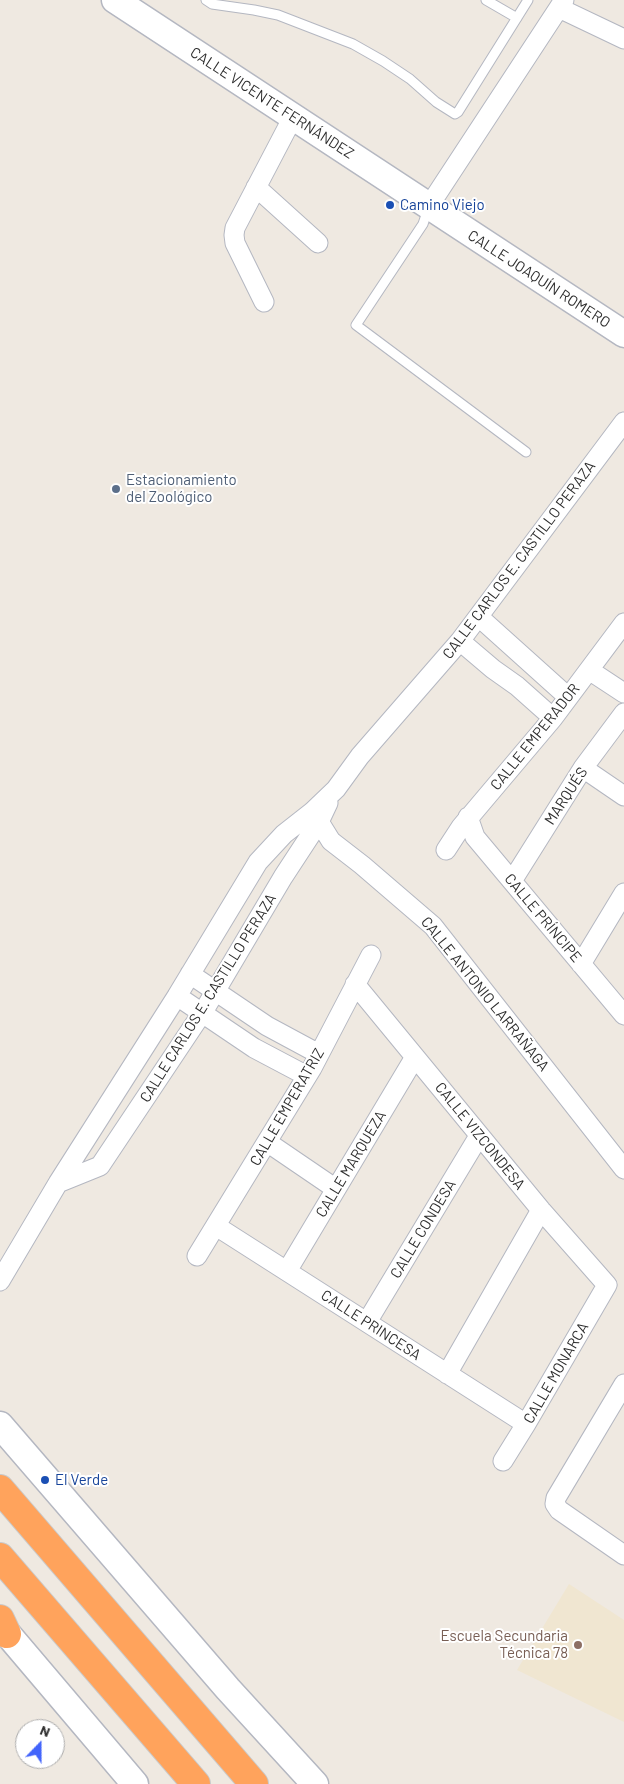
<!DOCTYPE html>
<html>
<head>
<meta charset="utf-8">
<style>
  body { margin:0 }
  #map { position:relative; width:624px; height:1784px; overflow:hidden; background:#efe9e1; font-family:Barlow,sans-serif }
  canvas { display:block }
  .north { position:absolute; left:15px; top:1719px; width:50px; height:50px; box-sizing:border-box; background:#fff; border:1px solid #ababab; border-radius:50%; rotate:22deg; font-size:14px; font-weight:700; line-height:20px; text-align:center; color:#2e2e2e }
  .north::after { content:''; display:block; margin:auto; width:18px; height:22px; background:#4264fb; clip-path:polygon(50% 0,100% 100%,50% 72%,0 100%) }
</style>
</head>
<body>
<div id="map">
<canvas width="624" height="1784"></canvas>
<div class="north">N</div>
</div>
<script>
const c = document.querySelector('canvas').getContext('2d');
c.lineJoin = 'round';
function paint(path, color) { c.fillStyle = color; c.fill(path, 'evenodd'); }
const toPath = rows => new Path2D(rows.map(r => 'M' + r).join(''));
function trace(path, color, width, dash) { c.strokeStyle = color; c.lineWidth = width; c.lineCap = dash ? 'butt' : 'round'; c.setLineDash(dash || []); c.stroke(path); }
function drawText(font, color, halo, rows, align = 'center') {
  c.font = font + ' Barlow,sans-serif'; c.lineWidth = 4; c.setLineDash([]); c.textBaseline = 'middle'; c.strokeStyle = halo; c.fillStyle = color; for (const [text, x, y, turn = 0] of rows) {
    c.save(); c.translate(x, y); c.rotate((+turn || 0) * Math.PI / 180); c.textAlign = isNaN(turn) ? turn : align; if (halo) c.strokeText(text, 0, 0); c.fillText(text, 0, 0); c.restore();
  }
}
paint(toPath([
  [569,1584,624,1620,624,1722,517,1670]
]), '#f0e6d1');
const lane = toPath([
  [206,0,212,4,254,10,278,15,353,44,383,61,410,79,436,102,455,114,458,112,528,0],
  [486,0,517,18],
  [428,209,423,224,356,325,526,452]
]);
const street = toPath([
  [559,8,624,39],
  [256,187,318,243],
  [429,206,564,0],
  [264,302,235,243,234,235,235,228,293,117],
  [479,617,568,697],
  [460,641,493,669,517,686,553,718],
  [589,670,624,693],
  [583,768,624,796],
  [313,812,331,841,362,865,433,926,624,1169],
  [468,817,475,837,624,1015],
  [446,850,461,827,553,718,624,623],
  [512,881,583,768,624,713],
  [581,964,624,893],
  [190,974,267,1026,319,1054],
  [355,984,541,1210,607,1285,526,1424,503,1461],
  [177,996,254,1048,307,1076],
  [267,1142,336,1189],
  [58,1183,100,1166,206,1007,283,877,319,822,328,803],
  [216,1226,526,1424],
  [197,1256,312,1068,371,955],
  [287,1271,415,1057],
  [0,1281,58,1183,177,996,258,862,284,834,312,812,336,789,360,756,460,641,624,422],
  [367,1322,479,1136],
  [447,1374,541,1210],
  [624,1384,556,1498,555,1504,559,1510,624,1555]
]);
const secondary = toPath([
  [115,0,624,334],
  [0,1425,228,1689,315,1784],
  [0,1625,135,1784]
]);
const highway = toPath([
  [0,1489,254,1784],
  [0,1557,196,1784],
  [0,1619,7,1634]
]);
trace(lane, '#b4b7c1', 11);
trace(street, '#b4b7c1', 21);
trace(secondary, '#b4b7c1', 29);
trace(highway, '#c9c9c9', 30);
trace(lane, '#fff', 9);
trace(street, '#fff', 19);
trace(secondary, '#fff', 26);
trace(highway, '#ffa35c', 28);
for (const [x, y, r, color] of [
  [390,205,5,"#1a4fb4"],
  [116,489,5,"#5c6f8a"],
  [45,1480,5,"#1a4fb4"],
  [578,1645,5,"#8d6e63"]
]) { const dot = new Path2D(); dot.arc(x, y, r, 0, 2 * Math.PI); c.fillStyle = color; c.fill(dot); trace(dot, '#fff', 2); }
drawText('15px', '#2e2e2e', '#fff', [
  ["CALLE VICENTE FERNÁNDEZ",272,103,33],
  ["CALLE JOAQUÍN ROMERO",539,279,33],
  ["CALLE CARLOS E. CASTILLO PERAZA",519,560,-53],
  ["CALLE EMPERADOR",535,737,-51],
  ["MARQUÉS",566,796,-57],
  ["CALLE PRÍNCIPE",543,918,50],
  ["CALLE ANTONIO LARRAÑAGA",485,994,51],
  ["CALLE CARLOS E. CASTILLO PERAZA",208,998,-58],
  ["CALLE EMPERATRIZ",287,1107,-60],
  ["CALLE VIZCONDESA",480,1136,51],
  ["CALLE MARQUEZA",351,1164,-59],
  ["CALLE CONDESA",423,1229,-59],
  ["CALLE PRINCESA",371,1325,33],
  ["CALLE MONARCA",556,1373,-60]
]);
drawText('15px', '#164399', '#fff', [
  ["Camino Viejo",400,205],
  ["El Verde",55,1480]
], 'left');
drawText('15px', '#4e5e75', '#fff', [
  ["Estacionamiento",126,480],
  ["del Zoológico",126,497]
], 'left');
drawText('15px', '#785e54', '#fff', [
  ["Escuela Secundaria",568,1636],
  ["Técnica 78",568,1653]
], 'right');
</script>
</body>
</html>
